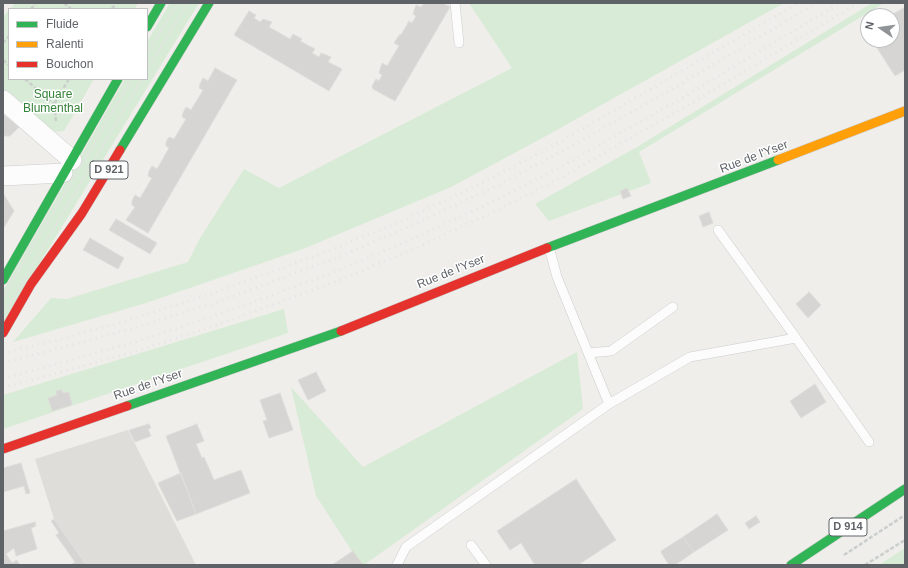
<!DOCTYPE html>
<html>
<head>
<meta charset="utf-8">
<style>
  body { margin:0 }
  #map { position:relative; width:908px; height:568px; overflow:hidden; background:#efeeea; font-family:Helvetica,sans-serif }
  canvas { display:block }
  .frame { position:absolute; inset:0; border:4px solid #5f6368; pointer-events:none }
  .legend { position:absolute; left:8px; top:8px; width:140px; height:72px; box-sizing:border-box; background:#fff; border:1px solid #bfc1c3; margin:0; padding:5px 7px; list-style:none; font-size:12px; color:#5f6368 }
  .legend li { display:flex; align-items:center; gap:8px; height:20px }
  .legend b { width:20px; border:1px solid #bfc1c3 }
  .north { position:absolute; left:860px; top:8px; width:40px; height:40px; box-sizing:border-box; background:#fff; border:1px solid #bfc1c3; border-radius:50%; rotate:283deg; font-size:11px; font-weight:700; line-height:16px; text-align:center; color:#5f6368 }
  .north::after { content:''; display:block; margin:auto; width:14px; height:18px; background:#919496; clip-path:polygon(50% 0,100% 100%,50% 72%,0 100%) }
</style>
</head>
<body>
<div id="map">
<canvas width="908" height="568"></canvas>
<div class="frame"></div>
<ul class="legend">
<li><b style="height:5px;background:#30b455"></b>Fluide</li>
<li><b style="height:5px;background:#ff9f0a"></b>Ralenti</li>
<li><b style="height:5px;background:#e5322d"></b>Bouchon</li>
</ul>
<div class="north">N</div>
</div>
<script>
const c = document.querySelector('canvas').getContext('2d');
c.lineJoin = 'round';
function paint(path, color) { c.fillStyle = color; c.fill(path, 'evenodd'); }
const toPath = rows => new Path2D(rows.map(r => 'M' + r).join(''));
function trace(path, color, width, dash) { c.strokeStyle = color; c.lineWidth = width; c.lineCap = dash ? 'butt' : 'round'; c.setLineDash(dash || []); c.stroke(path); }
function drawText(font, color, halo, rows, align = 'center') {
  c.font = font + ' Helvetica,sans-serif'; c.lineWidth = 3; c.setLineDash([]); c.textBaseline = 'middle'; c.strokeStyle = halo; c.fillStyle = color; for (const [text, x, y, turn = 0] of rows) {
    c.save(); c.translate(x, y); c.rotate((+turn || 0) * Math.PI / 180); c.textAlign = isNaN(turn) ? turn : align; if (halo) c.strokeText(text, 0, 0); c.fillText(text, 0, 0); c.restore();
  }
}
paint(toPath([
  [128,430,196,565,86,565,54,519,35,459]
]), '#dfddda');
paint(toPath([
  [15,3,138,3,135,9,10,9],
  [170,3,199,3,3,323,3,291,125,79,147,79,147,42],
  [469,3,784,3,546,136,451,187,303,249,146,303,13,342,51,298,67,299,188,262,200,238,244,169,279,188,512,68],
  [872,3,884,3,639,152,651,183,549,221,535,204,637,147],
  [9,10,9,79,94,79,64,131,51,132,3,89,3,17],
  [284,309,288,333,3,429,3,395],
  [577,352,583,409,364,565,361,565,316,496,291,387,363,467],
  [905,548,905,565,879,565]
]), '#d8ebd6');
const building = toPath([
  [424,3,443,3,450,7,395,101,373,89,372,86,376,79,379,81,382,75,379,73,382,63,387,66,399,46,394,43,400,34,401,35,409,21,412,23,416,16,413,14,416,5,421,7,424,3],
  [905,7,905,70,895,76,872,40,892,40,892,16,890,16,905,7],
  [249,11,256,15,254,18,260,22,263,19,272,22,269,27,290,39,293,34,302,39,300,41,315,49,312,53,319,57,321,53,331,57,328,62,342,69,329,91,234,35,249,11],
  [215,68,237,80,148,233,126,220,135,207,132,205,132,201,135,195,140,198,152,178,148,176,149,171,152,166,157,169,169,148,166,146,166,142,169,137,174,139,186,119,182,117,183,113,186,107,191,110,203,90,199,88,200,84,203,78,208,81,215,68],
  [3,114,19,127,10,136,3,136,3,147,3,114],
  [627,188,631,196,623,199,620,191,627,188],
  [3,193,14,211,3,229,3,193],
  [709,212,713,223,703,227,699,216,709,212],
  [116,219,157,243,150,254,109,230,116,219],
  [90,238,124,258,118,269,83,250,90,238],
  [809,292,821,305,808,318,796,304,809,292],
  [316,372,326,391,308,400,298,380,316,372],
  [815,384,826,402,801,418,790,401,815,384],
  [62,390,63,393,69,392,72,405,52,411,48,398,57,395,56,391,62,390],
  [280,393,293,430,269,438,263,421,267,420,260,400,280,393],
  [149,424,151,428,148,429,151,436,135,442,129,430,149,424],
  [197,424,204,441,196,444,202,458,204,457,214,480,241,470,250,493,196,514,166,436,197,424],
  [21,463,30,493,26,494,24,486,3,492,3,468,21,463],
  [181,473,196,514,177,521,158,483,181,473],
  [576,479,616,540,578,565,535,565,521,543,510,550,497,531,576,479],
  [717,514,728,530,694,552,683,537,717,514],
  [756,516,760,522,749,529,745,523,756,516],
  [54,519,86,565,71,565,75,562,56,535,59,533,51,521,54,519],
  [35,522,36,526,31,528,37,549,16,556,14,548,6,554,12,563,17,560,20,565,3,565,3,531,35,522],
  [683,537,694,552,675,565,669,565,662,554,661,551,683,537],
  [353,551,363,565,332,565,353,551]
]);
paint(building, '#d6d5d3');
trace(building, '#deddd9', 1);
const lane = toPath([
  [455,3,459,43],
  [718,230,796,338],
  [588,353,611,351,673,307],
  [609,404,690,357,796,338,869,442],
  [471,545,486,565],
  [397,565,406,547,609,404,557,277,549,247]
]);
const street = toPath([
  [3,100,72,160],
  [3,176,63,173]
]);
const fast = toPath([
  [147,27,161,3],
  [120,150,209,3],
  [547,248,778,160],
  [3,280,118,79],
  [127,406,341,331],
  [791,565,905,489]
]);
const slow = toPath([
  [778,160,905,111]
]);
const jam = toPath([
  [341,331,547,248],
  [3,333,31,284,82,213,120,150],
  [3,449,127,406]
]);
trace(lane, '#cbcccc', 10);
trace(street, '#cbcccc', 20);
trace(fast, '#cacacb', 10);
trace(slow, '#cacacb', 10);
trace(jam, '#cacacb', 10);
trace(toPath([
  [64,3,71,9],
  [31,9,36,3],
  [112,9,116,3],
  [3,43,9,36],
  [3,60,9,65],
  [25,79,54,104],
  [56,121,54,104,69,79],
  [844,555,905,515],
  [865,565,905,540]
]), '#cacfcc', 2.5, [4, 2]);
trace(lane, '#fdfcfc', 9);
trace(street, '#fdfcfc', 19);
trace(fast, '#30b455', 9);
trace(slow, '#ff9f0a', 9);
trace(jam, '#e5322d', 9);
trace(toPath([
  [147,54,178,3],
  [147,70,188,3],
  [3,297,132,79],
  [3,315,142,79]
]), '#e4e4e4', 1);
trace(toPath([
  [3,353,57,340,129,320,208,295,331,250,404,220,488,180,558,143,798,3],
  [3,363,131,329,209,305,334,259,406,228,490,189,563,151,681,84,816,3],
  [3,379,135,342,212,317,337,271,410,240,496,200,568,163,687,95,840,3],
  [3,388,137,351,214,326,340,280,414,249,499,209,571,172,692,103,858,3]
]), '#e4e4e4', 3, [1, 5]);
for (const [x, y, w] of [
  [109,170,38],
  [848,527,38]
]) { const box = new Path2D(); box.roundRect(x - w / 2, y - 9, w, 18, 3); c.fillStyle = '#fff'; c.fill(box); trace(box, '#5f6368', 1); }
drawText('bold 11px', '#5f6368', null, [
  ["D 921",109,170],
  ["D 914",848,527]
]);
drawText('12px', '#348238', '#fff', [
  ["Square",53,95],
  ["Blumenthal",53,109]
]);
drawText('12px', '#5f6368', '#fff', [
  ["Rue de l'Yser",754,157,-21],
  ["Rue de l'Yser",451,272,-22],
  ["Rue de l'Yser",148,385,-19]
]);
</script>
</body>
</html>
